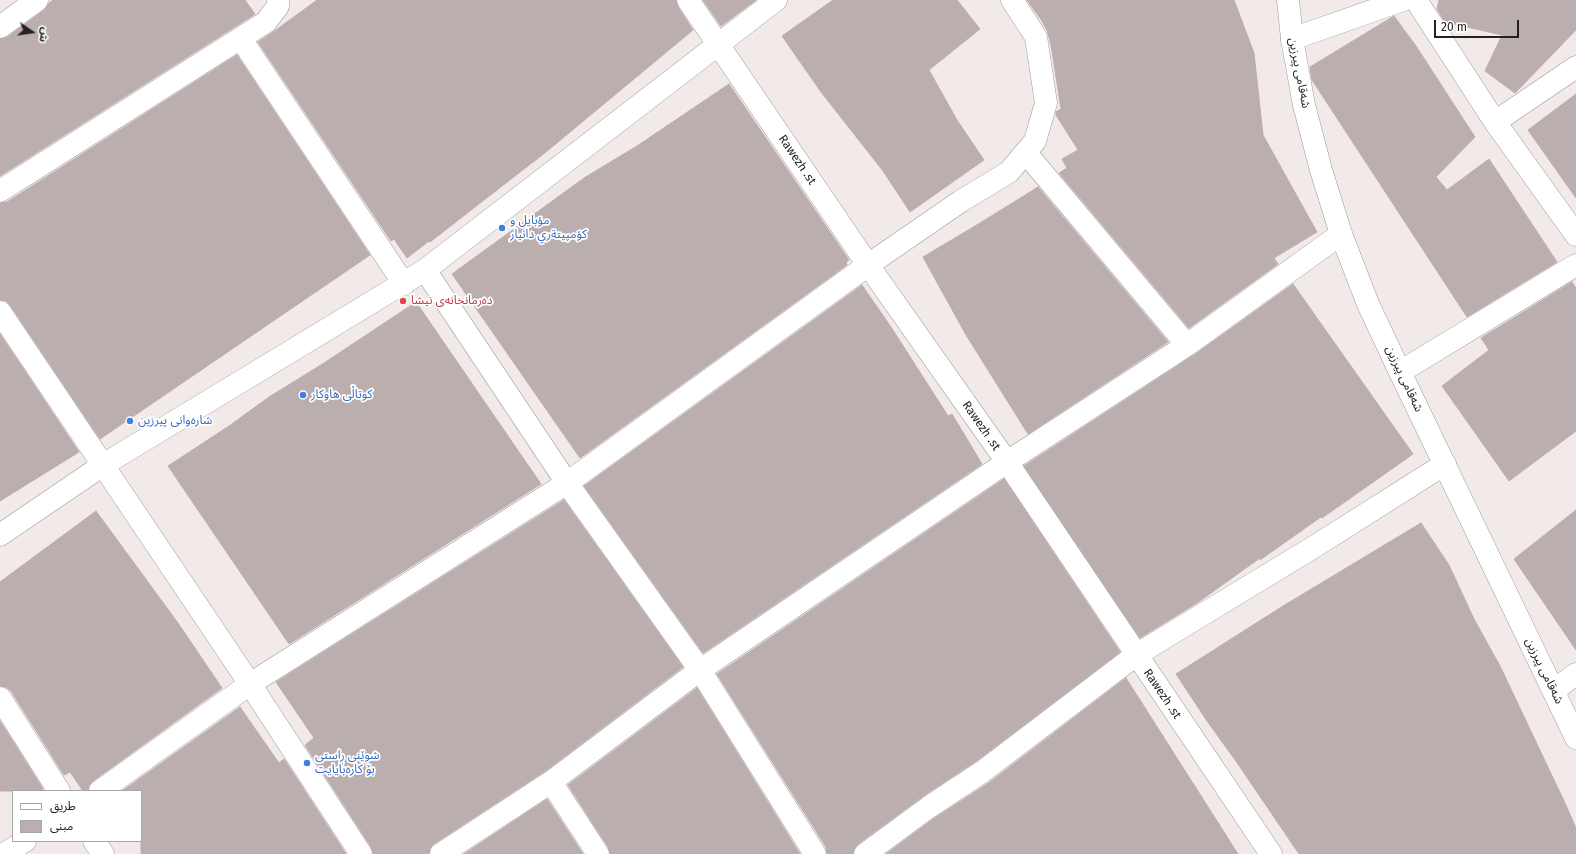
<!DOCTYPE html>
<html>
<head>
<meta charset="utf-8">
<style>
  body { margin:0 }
  #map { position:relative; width:1576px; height:854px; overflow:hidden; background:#f1eae9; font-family:"Fira Sans","Noto Sans Arabic",sans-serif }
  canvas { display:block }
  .legend { position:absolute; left:12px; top:790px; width:130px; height:52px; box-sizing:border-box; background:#fff; border:1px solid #a7a7a7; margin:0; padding:5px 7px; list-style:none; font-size:12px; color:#222 }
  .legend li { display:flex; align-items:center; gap:8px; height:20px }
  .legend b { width:20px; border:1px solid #a7a7a7 }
  .north { position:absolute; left:12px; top:12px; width:40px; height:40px; -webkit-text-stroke:3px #fff; paint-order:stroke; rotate:103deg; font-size:11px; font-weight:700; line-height:16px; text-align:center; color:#222 }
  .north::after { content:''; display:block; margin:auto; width:14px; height:18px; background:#222; clip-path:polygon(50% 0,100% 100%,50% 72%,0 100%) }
  .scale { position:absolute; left:1434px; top:20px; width:85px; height:18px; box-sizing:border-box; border:2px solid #222; border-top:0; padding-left:5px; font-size:12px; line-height:14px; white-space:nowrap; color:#222; -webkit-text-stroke:3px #fff; paint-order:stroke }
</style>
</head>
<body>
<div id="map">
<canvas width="1576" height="854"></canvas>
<ul class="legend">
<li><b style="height:5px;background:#fff"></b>طريق</li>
<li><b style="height:11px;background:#bbaeaf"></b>مبنى</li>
</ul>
<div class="north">ش</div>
<div class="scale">20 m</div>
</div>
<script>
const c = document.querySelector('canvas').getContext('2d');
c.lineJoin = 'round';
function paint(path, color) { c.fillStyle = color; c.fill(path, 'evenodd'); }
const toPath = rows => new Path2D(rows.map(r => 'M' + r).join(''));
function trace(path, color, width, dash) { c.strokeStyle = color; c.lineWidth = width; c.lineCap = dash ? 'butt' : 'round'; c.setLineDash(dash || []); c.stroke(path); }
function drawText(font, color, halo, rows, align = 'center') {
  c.font = font + ' "Fira Sans","Noto Sans Arabic",sans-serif'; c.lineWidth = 3.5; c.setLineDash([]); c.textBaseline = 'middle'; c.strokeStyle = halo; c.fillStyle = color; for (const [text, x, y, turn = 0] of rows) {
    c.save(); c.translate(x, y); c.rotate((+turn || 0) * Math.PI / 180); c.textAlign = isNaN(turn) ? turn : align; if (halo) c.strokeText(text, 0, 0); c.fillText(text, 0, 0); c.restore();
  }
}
const building = toPath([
  [53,0,245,0,255,14,0,176,0,39,7,37,44,10,49,3,53,0],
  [317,0,676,0,678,7,693,30,546,152,430,242,429,241,407,258,394,239,391,241,258,42,269,35,317,0],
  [703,0,756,0,721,26,703,0],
  [833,0,957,0,980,29,929,70,957,120,984,160,910,212,883,171,821,92,782,36,833,0],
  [1027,0,1234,0,1254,53,1263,135,1317,232,1274,258,1278,264,1189,328,1059,173,1067,168,1062,159,1078,150,1056,115,1056,112,1061,109,1051,45,1047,30,1042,21,1027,0],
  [1439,0,1576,0,1576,30,1515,93,1485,71,1502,35,1445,22,1437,9,1439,0],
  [1394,16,1416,46,1475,137,1436,177,1447,190,1489,159,1557,262,1467,317,1312,80,1310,67,1394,16],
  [237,55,370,255,100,439,10,305,6,301,0,300,0,203,7,202,237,55],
  [729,84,849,260,846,262,847,265,580,458,452,274,584,178,637,146,729,84],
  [1576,94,1576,198,1528,130,1576,94],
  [1038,187,1168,342,1028,434,966,335,923,257,980,223,1038,187],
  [1572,282,1576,288,1576,431,1509,481,1442,386,1489,350,1481,338,1572,282],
  [1293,284,1413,454,1352,497,1322,518,1321,517,1260,560,1260,558,1197,603,1140,638,1024,466,1194,355,1293,284],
  [862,285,891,327,948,416,952,414,982,464,703,653,584,486,862,285],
  [416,302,541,484,289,644,168,466,229,426,269,397,324,363,416,302],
  [0,334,79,452,0,501,0,334],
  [1004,479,1120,652,975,762,922,797,858,844,854,849,853,854,827,854,826,847,717,674,1004,479],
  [564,500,683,667,544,772,434,844,430,848,429,854,373,854,371,847,305,745,314,738,276,682,564,500],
  [1576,510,1576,650,1514,559,1576,510],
  [96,511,178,623,222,688,93,781,89,785,88,791,83,791,70,772,64,775,11,691,6,687,0,686,0,582,96,511],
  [1421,523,1449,565,1474,619,1500,666,1565,803,1576,828,1576,854,1299,854,1238,764,1207,721,1176,674,1283,606,1421,523],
  [1126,678,1238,854,886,854,936,817,990,782,1126,678],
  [697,688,800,854,610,854,608,847,568,785,697,688],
  [240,707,279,763,284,759,346,854,141,854,141,791,122,791,240,707],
  [0,721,43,789,41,791,0,791,0,721],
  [547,799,583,854,464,854,547,799]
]);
paint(building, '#bbaeaf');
trace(building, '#c3abad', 1);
const minor = toPath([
  [688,0,868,265,1007,462,1271,854],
  [1416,0,1495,122,1576,235],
  [0,27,37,0],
  [241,39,404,284],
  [1292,39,1403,0],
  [1495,122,1576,67],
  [1026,153,1187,345],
  [0,191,266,22,278,6,278,0],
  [425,270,567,483,700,670,815,854],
  [0,312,250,684,361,854],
  [1400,372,1576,265],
  [0,535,103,465,425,270,776,0],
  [1554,690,1576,674],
  [0,698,59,791],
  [551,782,598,854],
  [100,791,250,684,567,483,868,265,961,201,1009,172,1035,141,1046,103,1036,37,1012,0],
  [94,841,103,854],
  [4,854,25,841],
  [441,854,551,782,700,670,1007,462,1187,345,1341,234],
  [865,854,929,807,982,772,1136,655,1317,545,1445,464]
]);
const tertiary = toPath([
  [1288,0,1292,39,1304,105,1321,170,1341,234,1368,304,1400,372,1576,738]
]);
trace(minor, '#9c9c9c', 23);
trace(tertiary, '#9c9c9c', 23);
trace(minor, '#fff', 22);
trace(tertiary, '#fff', 22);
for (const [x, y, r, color] of [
  [502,228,4,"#3f7fe0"],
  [403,301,4,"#e0444e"],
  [303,395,4,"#3f7fe0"],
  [130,421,4,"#3f7fe0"],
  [307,763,4,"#3f7fe0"]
]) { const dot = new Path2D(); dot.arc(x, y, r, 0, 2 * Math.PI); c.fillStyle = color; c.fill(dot); trace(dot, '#fff', 1.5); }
drawText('12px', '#222', '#fff', [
  ["شەقامی پیرزین",1299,73,79],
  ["Rawezh .st",797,160,56],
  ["شەقامی پیرزین",1404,379,65],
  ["Rawezh .st",981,426,55],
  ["شەقامی پیرزین",1544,671,64],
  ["Rawezh .st",1162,694,56]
]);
drawText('12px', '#366cbe', '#fff', [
  ["مؤبايل و",510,221],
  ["كؤمپيتةري دانيار",510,235],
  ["کوتاڵی هاوکار",311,395],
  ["شارەوانی پیرزین",138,421],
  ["شوێنی ڕاستی",315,756],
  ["بۆ کارەبایایت",315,770]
], 'left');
drawText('12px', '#be3a42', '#fff', [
  ["دەرمانخانەی نیشا",411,301]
], 'left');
</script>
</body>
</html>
